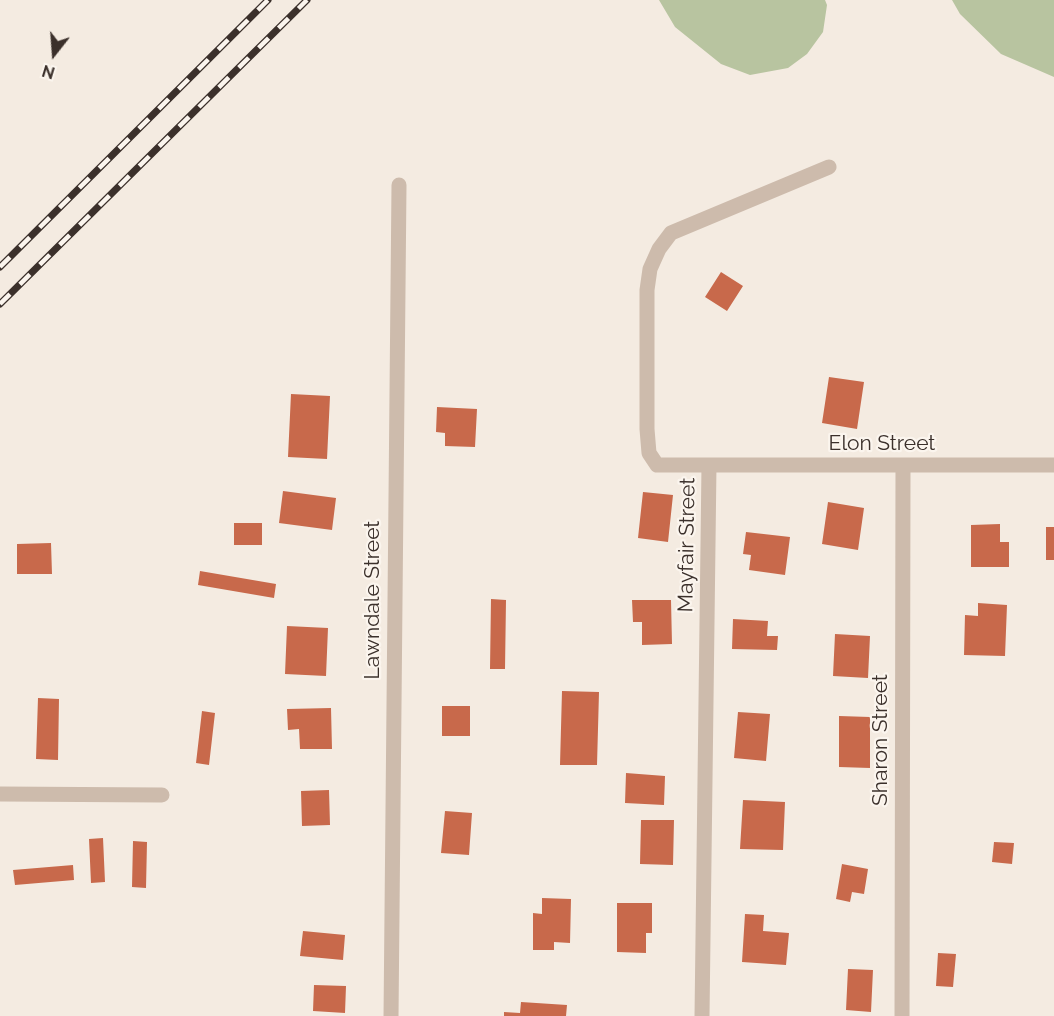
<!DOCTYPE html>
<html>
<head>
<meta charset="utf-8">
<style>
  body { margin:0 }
  #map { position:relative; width:1054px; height:1016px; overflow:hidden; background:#f4ebe1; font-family:Raleway,sans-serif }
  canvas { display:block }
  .north { position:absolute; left:24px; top:24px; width:60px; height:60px; -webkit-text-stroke:4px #fbf5ee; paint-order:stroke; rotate:197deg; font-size:16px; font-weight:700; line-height:24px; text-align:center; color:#3b302b }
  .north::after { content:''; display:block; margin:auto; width:21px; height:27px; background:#3b302b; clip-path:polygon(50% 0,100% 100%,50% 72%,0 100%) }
</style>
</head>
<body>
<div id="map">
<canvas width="1054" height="1016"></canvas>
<div class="north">N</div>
</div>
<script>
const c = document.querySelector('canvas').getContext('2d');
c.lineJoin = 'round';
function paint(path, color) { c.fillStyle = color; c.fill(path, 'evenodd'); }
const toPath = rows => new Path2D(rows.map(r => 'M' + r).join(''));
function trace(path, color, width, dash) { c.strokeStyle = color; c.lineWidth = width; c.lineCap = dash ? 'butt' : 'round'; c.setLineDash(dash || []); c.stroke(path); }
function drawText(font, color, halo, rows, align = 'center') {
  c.font = font + ' Raleway,sans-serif'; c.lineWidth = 4.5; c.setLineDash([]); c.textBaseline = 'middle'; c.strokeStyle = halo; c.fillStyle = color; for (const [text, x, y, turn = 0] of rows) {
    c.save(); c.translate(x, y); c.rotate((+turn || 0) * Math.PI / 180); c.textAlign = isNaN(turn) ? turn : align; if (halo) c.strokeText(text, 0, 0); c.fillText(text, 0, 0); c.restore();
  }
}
paint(toPath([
  [659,0,825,0,827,5,823,32,807,54,788,68,750,75,721,64,675,27],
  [952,0,1054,0,1054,77,1001,54,960,14]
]), '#b8c4a0');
paint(toPath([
  [721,272,743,286,727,311,705,297],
  [829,377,864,382,857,429,822,423],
  [291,394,330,396,327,459,288,457],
  [437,407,477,409,475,447,445,446,445,433,436,432],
  [283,491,336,498,332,530,279,523],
  [643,492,673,495,668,542,638,538],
  [828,502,864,508,858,550,822,544],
  [234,523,262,523,262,545,234,545],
  [1000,524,1000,542,1009,542,1009,567,971,567,971,525],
  [1046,527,1054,527,1054,560,1046,560],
  [746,532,790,537,785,575,749,570,751,555,743,554],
  [51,543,52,574,17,574,17,544],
  [200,571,276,584,274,598,198,585],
  [491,599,506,600,505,669,490,669],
  [632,600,671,600,672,644,642,645,642,622,633,622],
  [978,603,1007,605,1005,656,964,655,965,615,978,616],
  [733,619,768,621,767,636,778,636,777,650,732,649],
  [287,626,328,628,326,676,285,674],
  [835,634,870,636,868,678,833,676],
  [562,691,599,692,597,765,560,765],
  [38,698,59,699,58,760,36,759],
  [442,706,470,706,470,736,442,736],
  [331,708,332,749,300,749,299,729,288,730,287,709],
  [202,711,215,713,209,765,196,763],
  [738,712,770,714,766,761,734,758],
  [839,716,870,717,870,768,839,767],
  [626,773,665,776,664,805,625,803],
  [329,790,330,825,302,826,301,791],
  [743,800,785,802,783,850,740,849],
  [445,811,472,813,469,855,441,853],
  [641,820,674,820,673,865,640,864],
  [103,838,105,882,91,883,89,839],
  [133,841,147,842,146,888,132,887],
  [994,842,1014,843,1012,864,992,862],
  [842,864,868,869,864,894,852,892,850,902,836,899],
  [73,865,74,880,15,885,13,870],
  [542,898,571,899,570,943,554,942,554,950,533,950,533,913,542,914],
  [617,903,652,903,652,933,646,933,646,953,617,952],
  [745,914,764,915,763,931,789,933,786,965,742,962],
  [303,931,345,935,343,960,300,956],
  [938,953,956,954,953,987,936,986],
  [848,969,873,970,871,1012,846,1010],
  [314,985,346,986,345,1013,313,1011],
  [521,1002,567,1005,566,1016,504,1016,504,1012,520,1013]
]), '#c8694b');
trace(toPath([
  [829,167,671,233,659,249,650,269,647,290,647,429,649,453,657,465,1054,465],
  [0,794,162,795],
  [391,1016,399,185],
  [702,1016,709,465],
  [902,1016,903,465]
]), '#cdbbac', 15);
const rail = toPath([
  [0,267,268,0],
  [0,304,307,0]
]);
trace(rail, '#3b302b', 7);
trace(rail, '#fbf5ee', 4.5, [14]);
drawText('21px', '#3b302b', '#fbf5ee', [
  ["Elon Street",882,444],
  ["Mayfair Street",687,545,-89],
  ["Lawndale Street",373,600,-90],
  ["Sharon Street",881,740,-90]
]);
</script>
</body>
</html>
